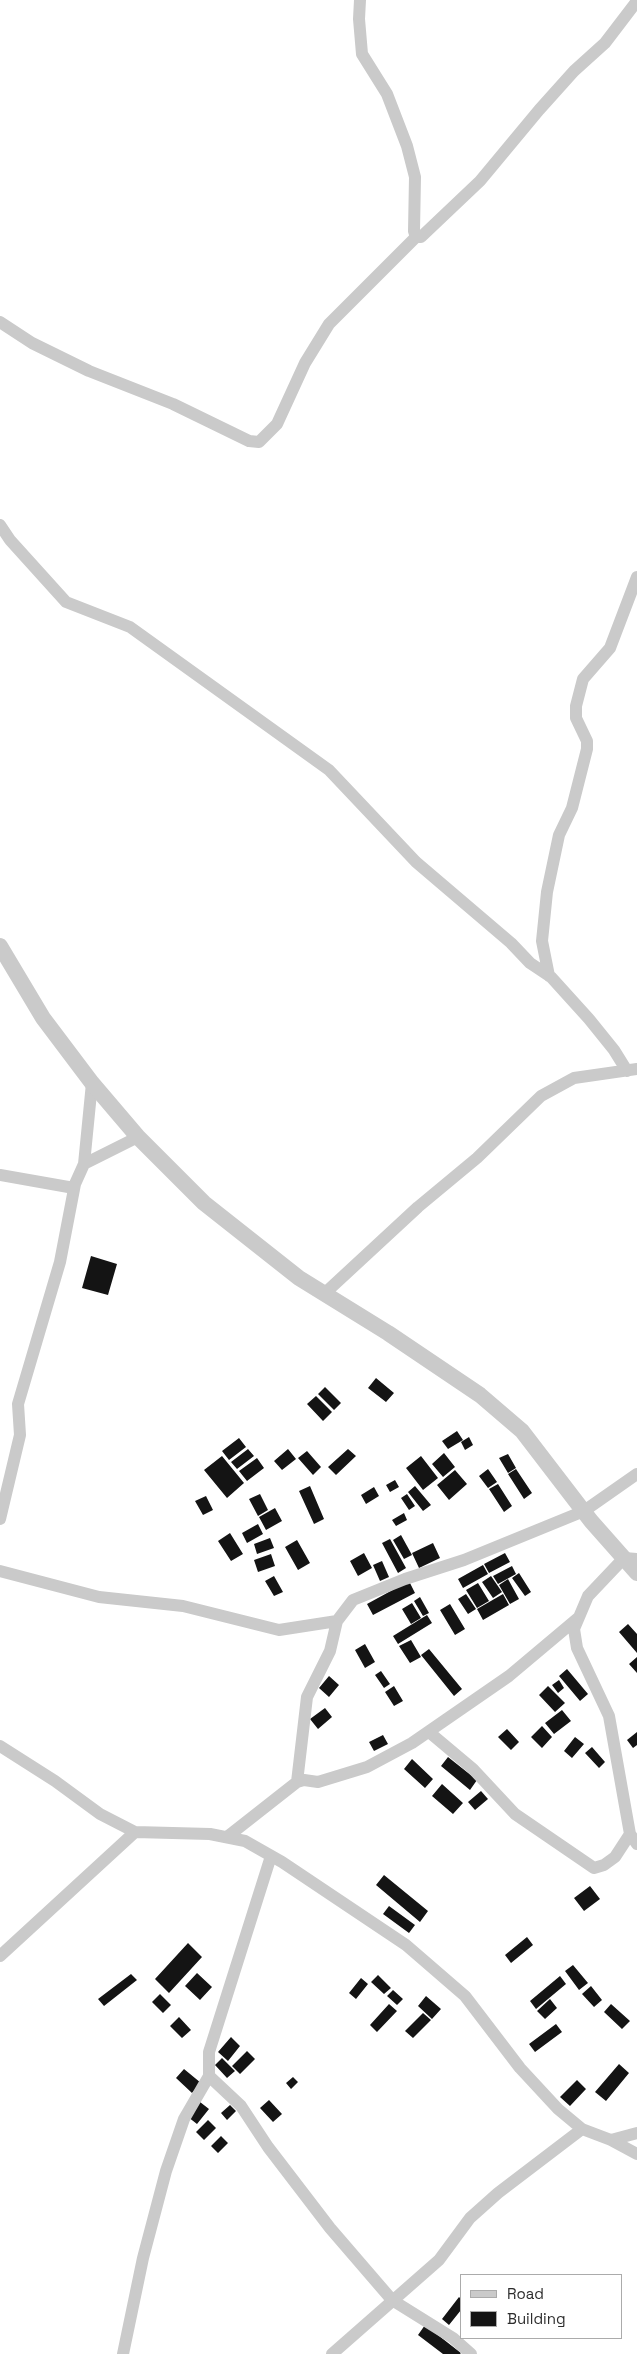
<!DOCTYPE html>
<html>
<head>
<meta charset="utf-8">
<style>
  body { margin:0 }
  #map { position:relative; width:637px; height:2354px; overflow:hidden; background:#fff; font-family:"Space Grotesk",sans-serif }
  canvas { display:block }
  .legend { position:absolute; left:460px; top:2274px; width:162px; height:65px; box-sizing:border-box; background:#fff; border:1px solid #ababab; margin:0; padding:6px 9px; list-style:none; font-size:15px; color:#2d2d2d }
  .legend li { display:flex; align-items:center; gap:10px; height:25px }
  .legend b { width:25px; border:1px solid #ababab }
</style>
</head>
<body>
<div id="map">
<canvas width="637" height="2354"></canvas>
<ul class="legend">
<li><b style="height:6px;background:#cacaca"></b>Road</li>
<li><b style="height:14px;background:#141414"></b>Building</li>
</ul>
</div>
<script>
const c = document.querySelector('canvas').getContext('2d');
c.lineJoin = 'round';
function paint(path, color) { c.fillStyle = color; c.fill(path, 'evenodd'); }
const toPath = rows => new Path2D(rows.map(r => 'M' + r).join(''));
function trace(path, color, width, dash) { c.strokeStyle = color; c.lineWidth = width; c.lineCap = dash ? 'butt' : 'round'; c.setLineDash(dash || []); c.stroke(path); }
paint(toPath([
  [91,1256,117,1264,108,1295,82,1288],
  [376,1378,394,1393,386,1402,368,1388],
  [325,1387,341,1403,334,1410,318,1394],
  [316,1396,332,1412,323,1421,307,1404],
  [457,1431,463,1440,448,1449,442,1441],
  [469,1437,473,1445,465,1450,461,1442],
  [239,1438,246,1447,229,1460,222,1451],
  [248,1449,254,1456,237,1469,231,1462],
  [288,1449,296,1459,282,1470,274,1461],
  [348,1449,356,1456,336,1475,328,1467],
  [307,1451,321,1467,313,1475,298,1458],
  [444,1453,455,1467,443,1477,432,1464],
  [508,1454,516,1468,508,1473,499,1458],
  [222,1456,244,1483,227,1498,204,1470],
  [421,1456,438,1478,423,1490,406,1468],
  [257,1458,264,1468,247,1481,239,1471],
  [488,1469,497,1482,488,1488,479,1476],
  [516,1469,532,1493,524,1499,508,1474],
  [455,1470,467,1484,449,1500,437,1485],
  [395,1480,399,1487,390,1492,386,1485],
  [498,1484,512,1506,504,1512,489,1489],
  [310,1486,324,1519,314,1524,299,1491],
  [415,1486,431,1505,423,1511,408,1492],
  [374,1487,379,1496,366,1504,361,1495],
  [260,1494,268,1510,258,1516,249,1499],
  [407,1494,415,1506,409,1510,401,1498],
  [206,1496,213,1510,203,1515,195,1501],
  [275,1508,282,1521,266,1530,259,1517],
  [404,1513,407,1520,396,1526,392,1520],
  [258,1524,263,1534,247,1543,242,1533],
  [230,1533,243,1554,231,1561,218,1541],
  [401,1535,412,1555,404,1559,393,1540],
  [270,1538,274,1548,257,1554,254,1544],
  [390,1539,406,1568,398,1573,382,1543],
  [297,1540,310,1563,298,1570,285,1547],
  [433,1543,440,1558,419,1568,412,1553],
  [364,1553,372,1568,358,1576,350,1561],
  [505,1553,510,1562,489,1573,484,1564],
  [271,1554,275,1566,258,1572,254,1560],
  [382,1561,389,1577,380,1581,373,1565],
  [483,1565,488,1574,463,1588,458,1579],
  [512,1566,516,1574,498,1584,493,1576],
  [519,1573,531,1592,525,1596,512,1578],
  [274,1576,283,1592,274,1596,265,1581],
  [491,1576,502,1592,493,1598,482,1582],
  [508,1579,519,1599,510,1604,499,1585],
  [409,1581,415,1593,373,1615,367,1604],
  [478,1583,489,1601,477,1608,466,1590],
  [466,1594,476,1609,468,1614,458,1599],
  [503,1594,509,1605,483,1620,477,1609],
  [420,1597,429,1613,423,1616,414,1601],
  [412,1603,421,1618,411,1624,402,1609],
  [450,1604,465,1629,455,1635,440,1610],
  [427,1615,432,1623,398,1644,393,1636],
  [628,1624,637,1634,637,1653,619,1632],
  [411,1640,421,1657,410,1663,399,1646],
  [365,1644,375,1662,365,1668,355,1650],
  [429,1649,462,1689,454,1696,421,1655],
  [637,1657,637,1673,629,1664],
  [567,1669,588,1694,580,1701,559,1676],
  [381,1671,390,1684,384,1688,375,1675],
  [329,1676,339,1685,329,1697,319,1688],
  [559,1680,564,1688,558,1693,552,1685],
  [394,1686,403,1701,394,1706,385,1692],
  [548,1686,565,1703,555,1712,539,1695],
  [325,1708,332,1717,318,1729,310,1719],
  [562,1710,571,1721,554,1734,545,1723],
  [542,1726,552,1737,542,1748,531,1737],
  [507,1729,519,1742,511,1750,498,1737],
  [637,1732,637,1745,633,1748,627,1740],
  [383,1735,388,1744,374,1751,369,1742],
  [575,1737,584,1744,572,1758,564,1751],
  [592,1747,605,1762,599,1768,585,1753],
  [448,1757,477,1780,470,1790,441,1766],
  [412,1759,433,1779,425,1788,404,1769],
  [442,1784,463,1803,453,1814,432,1796],
  [481,1791,488,1799,475,1810,468,1802],
  [384,1875,428,1911,420,1922,376,1885],
  [590,1886,600,1899,584,1911,574,1898],
  [389,1906,415,1925,409,1933,383,1914],
  [527,1937,533,1945,511,1963,505,1955],
  [188,1943,202,1957,169,1993,155,1979],
  [573,1965,588,1983,579,1990,565,1971],
  [197,1973,212,1987,200,2000,185,1986],
  [131,1974,137,1980,104,2006,98,1999],
  [378,1975,391,1988,384,1994,371,1982],
  [560,1976,566,1984,536,2009,530,2001],
  [361,1978,368,1984,356,1999,349,1993],
  [591,1986,602,2000,594,2007,582,1994],
  [393,1990,403,1999,397,2005,387,1996],
  [160,1994,171,2005,163,2013,152,2002],
  [426,1996,441,2009,432,2019,418,2006],
  [550,1999,557,2008,545,2019,537,2011],
  [389,2004,397,2011,377,2032,370,2025],
  [611,2004,630,2021,622,2029,604,2012],
  [423,2013,431,2020,413,2038,405,2031],
  [179,2017,191,2030,182,2038,170,2026],
  [556,2024,562,2032,535,2052,529,2044],
  [231,2037,240,2046,228,2061,218,2052],
  [247,2051,255,2059,240,2074,232,2066],
  [222,2058,235,2071,227,2078,215,2065],
  [619,2064,629,2073,606,2101,595,2092],
  [184,2069,201,2083,192,2093,176,2078],
  [293,2077,298,2082,291,2089,286,2083],
  [577,2080,586,2089,570,2106,560,2097],
  [269,2100,282,2114,273,2122,260,2108],
  [200,2102,209,2109,197,2124,188,2117],
  [230,2105,236,2111,227,2120,221,2113],
  [208,2120,216,2128,204,2140,196,2132],
  [221,2136,228,2143,218,2153,211,2146],
  [459,2297,461,2299,461,2310,449,2325,442,2319],
  [425,2325,461,2353,460,2354,443,2354,418,2335]
]), '#141414');
trace(toPath([
  [360,0,359,19,362,54,387,94,407,146,415,177,414,231,416,237],
  [0,322,32,343,89,371,173,404,249,441,259,442,277,424,305,363,329,324,416,237,421,237,480,181,539,110,574,71,605,43,637,1],
  [0,525,10,540,66,602,130,627,329,770,416,862,511,943,530,963,551,977,589,1019,614,1050,627,1071],
  [549,976,542,941,547,892,559,835,572,808,587,749,587,741,576,718,576,706,583,679,610,648,637,577],
  [84,1164,138,1137],
  [0,1175,74,1188],
  [324,1294,418,1207,477,1158,541,1096,574,1078,637,1069],
  [0,1519,20,1435,18,1404,60,1262,75,1184,84,1164,92,1083],
  [637,1559,624,1558,588,1596,574,1629,577,1648,609,1716,630,1834,637,1844],
  [0,1571,99,1597,183,1606,279,1630,337,1621],
  [429,1732,473,1769,515,1814,594,1868,604,1865,615,1857,630,1834],
  [0,1746,55,1781,100,1814,135,1832,210,1834,245,1841,282,1862,406,1945,465,1996,520,2068,558,2109,582,2129,611,2140,637,2154],
  [297,1782,307,1697,330,1651,337,1621,353,1600,405,1579,464,1560,584,1511,637,1474],
  [227,1837,297,1782,304,1780,318,1782,367,1767,412,1743,509,1676,578,1618],
  [271,1856,209,2052,209,2076,241,2106,268,2147,330,2228,392,2300,453,2338,471,2354],
  [0,1956,135,1832],
  [611,2140,637,2133],
  [123,2354,143,2258,166,2171,184,2119,209,2076],
  [332,2354,439,2260,470,2218,498,2193,582,2129]
]), '#cacaca', 12);
trace(toPath([
  [0,946,43,1018,92,1083,138,1137,204,1203,299,1278,388,1333,480,1395,522,1431,591,1521,637,1573]
]), '#cacaca', 16);
</script>
</body>
</html>
